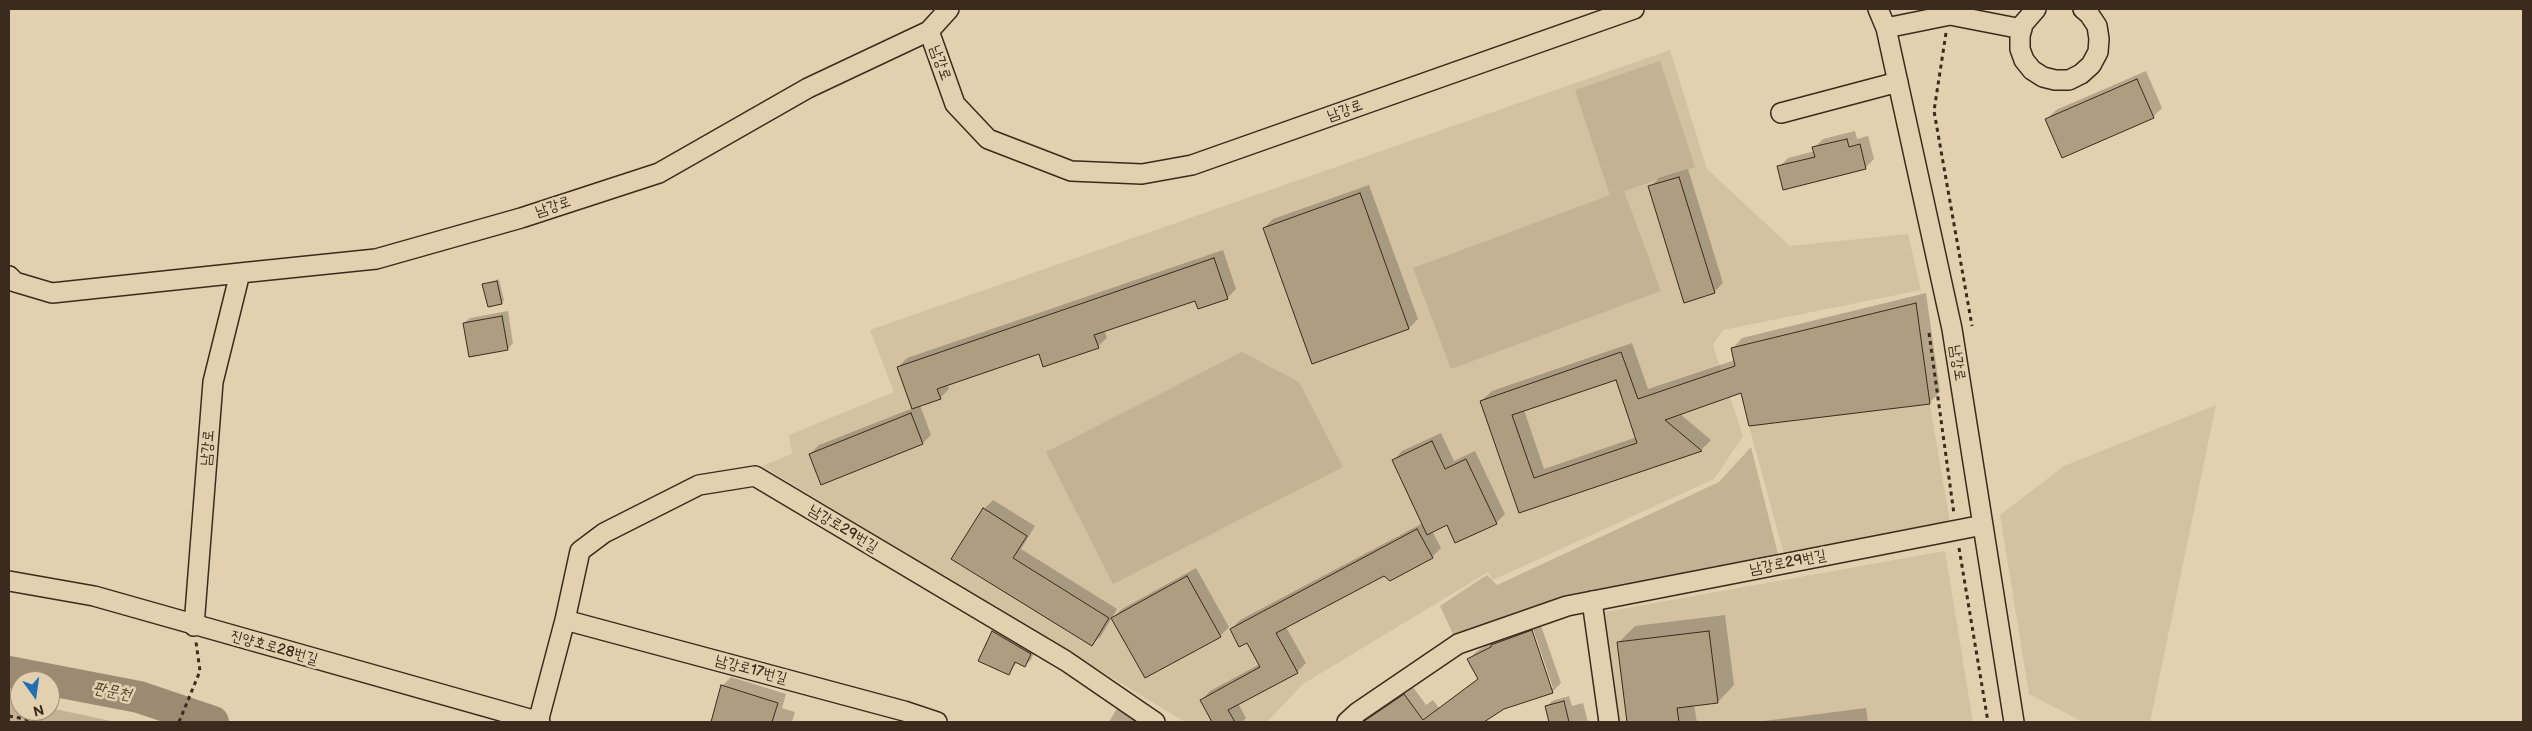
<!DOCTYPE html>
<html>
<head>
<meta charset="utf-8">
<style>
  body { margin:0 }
  #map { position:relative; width:2532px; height:731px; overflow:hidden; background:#e3d0ae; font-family:"Balsamiq Sans",sans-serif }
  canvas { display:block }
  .frame { position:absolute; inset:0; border:10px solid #3b2a1e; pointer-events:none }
  .north { position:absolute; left:10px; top:671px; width:50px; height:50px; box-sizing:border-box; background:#e3d0ae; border:1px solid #a08e74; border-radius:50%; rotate:166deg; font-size:14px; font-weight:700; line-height:20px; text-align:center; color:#3b2a1e }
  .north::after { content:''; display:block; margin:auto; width:18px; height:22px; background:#1f6fb2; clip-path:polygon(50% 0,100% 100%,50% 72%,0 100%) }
</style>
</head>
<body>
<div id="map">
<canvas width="2532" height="731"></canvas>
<div class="frame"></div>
<div class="north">N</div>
</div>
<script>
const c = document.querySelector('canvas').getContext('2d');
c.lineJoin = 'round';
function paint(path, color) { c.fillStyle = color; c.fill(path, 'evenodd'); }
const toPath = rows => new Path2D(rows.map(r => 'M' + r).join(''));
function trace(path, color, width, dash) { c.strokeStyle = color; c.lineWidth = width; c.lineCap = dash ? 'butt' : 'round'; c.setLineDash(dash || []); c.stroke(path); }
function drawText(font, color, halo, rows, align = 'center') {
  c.font = font + ' "Balsamiq Sans","Poor Story",sans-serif'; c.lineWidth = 5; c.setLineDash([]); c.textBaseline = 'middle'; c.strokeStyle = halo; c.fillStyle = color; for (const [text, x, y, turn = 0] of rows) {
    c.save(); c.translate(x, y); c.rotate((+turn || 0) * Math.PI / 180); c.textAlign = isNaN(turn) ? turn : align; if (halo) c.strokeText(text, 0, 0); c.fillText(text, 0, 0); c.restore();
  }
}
paint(toPath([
  [1670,50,1707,169,1790,246,1908,234,1921,290,1723,330,1713,345,1743,436,1714,479,1493,580,1488,572,1303,684,1267,722,1185,722,762,466,792,454,789,435,894,392,870,330],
  [1930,404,1950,523,1784,554,1749,426],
  [2216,405,2150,722,2083,722,2029,694,2000,515,2064,466],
  [1945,551,1973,722,1615,722,1599,613]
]), '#d3c1a0');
paint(toPath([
  [1660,61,1695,167,1624,191,1661,291,1451,369,1413,268,1610,195,1575,90],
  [1242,352,1299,382,1343,467,1113,584,1046,452],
  [1751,447,1779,558,1590,592,1453,634,1440,606,1487,575,1497,585,1719,482],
  [9,700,20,702,20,711,50,711,50,708,116,722,9,722]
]), '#c5b294');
paint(toPath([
  [2146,71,2162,108,2153,117,2047,119,2056,110],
  [1855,131,1857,139,1868,136,1874,159,1865,168,1779,167,1788,158,1815,151,1814,148,1823,139],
  [1688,169,1723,283,1714,292,1650,187,1659,178],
  [1369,185,1418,319,1409,328,1313,363,1264,228,1273,219],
  [1223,250,1236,289,1227,298,1196,299,1104,330,1107,338,1098,346,1039,352,947,384,949,389,940,398,920,405,931,435,923,443,810,454,819,445,913,408,898,367,907,358],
  [499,279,504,300,502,303,484,285],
  [1926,293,1940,392,1929,403,1742,392,1679,413,1711,440,1701,450,1519,511,1481,401,1492,391,1632,343,1648,389,1735,360,1732,349,1742,338],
  [1617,378,1637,437,1544,469,1524,410],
  [508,311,513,343,508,349,464,323,470,318],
  [1441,433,1454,461,1475,451,1505,514,1496,523,1448,524,1432,531,1441,548,1432,557,1384,574,1286,627,1306,663,1297,672,1238,703,1246,718,1242,722,1214,722,1202,700,1210,691,1260,664,1248,641,1231,629,1240,620,1423,523,1394,460,1402,451],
  [993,500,1035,526,1021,549,1117,609,1101,636,1092,644,953,558,984,509],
  [1196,568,1229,627,1220,636,1113,618,1122,609],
  [1725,615,1734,685,1718,702,1694,705,1697,722,1628,722,1618,643,1635,626],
  [1540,623,1561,683,1552,692,1504,708,1481,722,1364,722,1413,687,1426,705,1433,700,1439,708,1479,678,1469,659,1477,651,1500,637,1529,627,1550,688,1553,688,1532,626],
  [999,626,1036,648,1031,660,1025,665,1017,662,1009,673,993,632],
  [731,677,786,694,782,708,795,712,792,722,712,722,722,686],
  [1569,696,1572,706,1583,703,1588,722,1550,722,1546,707,1552,701],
  [1125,701,1143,713,1138,722,1109,722,1116,710],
  [1866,708,1868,722,1756,722]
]), '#0003');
trace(toPath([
  [9,672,139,697,213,722]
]), '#9d8a72', 32);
const building = toPath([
  [2137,79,2154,118,2062,158,2045,119,2137,79],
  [1847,139,1849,147,1860,144,1866,169,1783,190,1777,166,1815,157,1812,147,1847,139],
  [1679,177,1715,293,1684,303,1648,186,1679,177],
  [1360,193,1409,329,1312,364,1263,228,1360,193],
  [1214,258,1228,299,1198,309,1195,301,1094,335,1099,348,1043,367,1039,354,937,389,941,399,912,409,897,367,1214,258],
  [497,281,502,304,488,307,482,284,497,281],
  [1916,303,1930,404,1749,426,1741,393,1665,420,1702,451,1519,513,1480,401,1621,352,1638,399,1735,366,1731,348,1916,303],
  [1616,380,1637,443,1534,478,1512,415,1616,380],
  [502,316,508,350,469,357,463,323,502,316],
  [911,413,923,444,821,485,809,454,911,413],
  [1432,441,1445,469,1466,459,1497,524,1455,543,1447,525,1427,535,1392,460,1432,441],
  [983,508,1027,536,1013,558,1109,618,1092,646,951,559,983,508],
  [1417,529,1433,558,1390,581,1384,576,1276,633,1298,673,1228,710,1235,722,1212,722,1200,700,1260,667,1247,643,1239,647,1230,629,1417,529],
  [1187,576,1221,637,1145,678,1111,618,1187,576],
  [1532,630,1553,693,1504,709,1484,722,1363,722,1404,694,1423,720,1478,679,1467,659,1491,647,1491,645,1532,630],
  [992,631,1031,654,1025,667,1015,662,1009,675,978,661,992,631],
  [1709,631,1718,703,1677,708,1679,722,1627,722,1617,642,1709,631],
  [721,685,778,703,772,722,711,722,721,685],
  [1564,701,1569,722,1549,722,1545,706,1564,701]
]);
paint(building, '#af9d81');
trace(building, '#3b2a1e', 1);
const minor = toPath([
  [1878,9,1886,28,1952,329,2014,722],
  [2036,9,2023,24,2020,36,2020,49,2024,60,2032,70,2043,77,2055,80,2069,80,2081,74,2091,65,2098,52,2099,39,2097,26,2089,14,2083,9],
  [1886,28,1950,15,2022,29],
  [929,31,949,9],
  [1781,113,1898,82],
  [9,276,15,282,52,293,240,273],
  [9,581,94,596,540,722],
  [1592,601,1609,722],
  [565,620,904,711,937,722],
  [194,626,213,382,240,273,376,259,521,218,659,173,808,88,929,31,955,104,988,139,1071,171,1142,174,1192,165,1634,9],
  [538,722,565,620,580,551,604,533,699,485,755,476,1066,661,1155,722],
  [1347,722,1358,712,1458,644,1567,606,1983,525]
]);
trace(minor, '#3b2a1e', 22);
trace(toPath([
  [1946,33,1934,111,1972,326],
  [1929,333,1954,514],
  [1959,548,1988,722],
  [9,716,41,722],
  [179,722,200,671,196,642]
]), '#3b2a1e', 3, [4, 4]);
trace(minor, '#e3d0ae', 19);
drawText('15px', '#3b2a1e', '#e3d0ae', [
  ["남강로",940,63,70],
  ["남강로",1345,111,-19],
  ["남강로",553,207,-18],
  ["남강로",1957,363,81],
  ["남강로",208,448,-85],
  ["남강로29번길",843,529,31],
  ["남강로29번길",1788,563,-11],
  ["진양호로28번길",274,648,16],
  ["남강로17번길",751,670,15]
]);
drawText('italic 16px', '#4f3d2f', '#e3d0ae', [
  ["판문천",112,692,11]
]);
</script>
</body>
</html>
